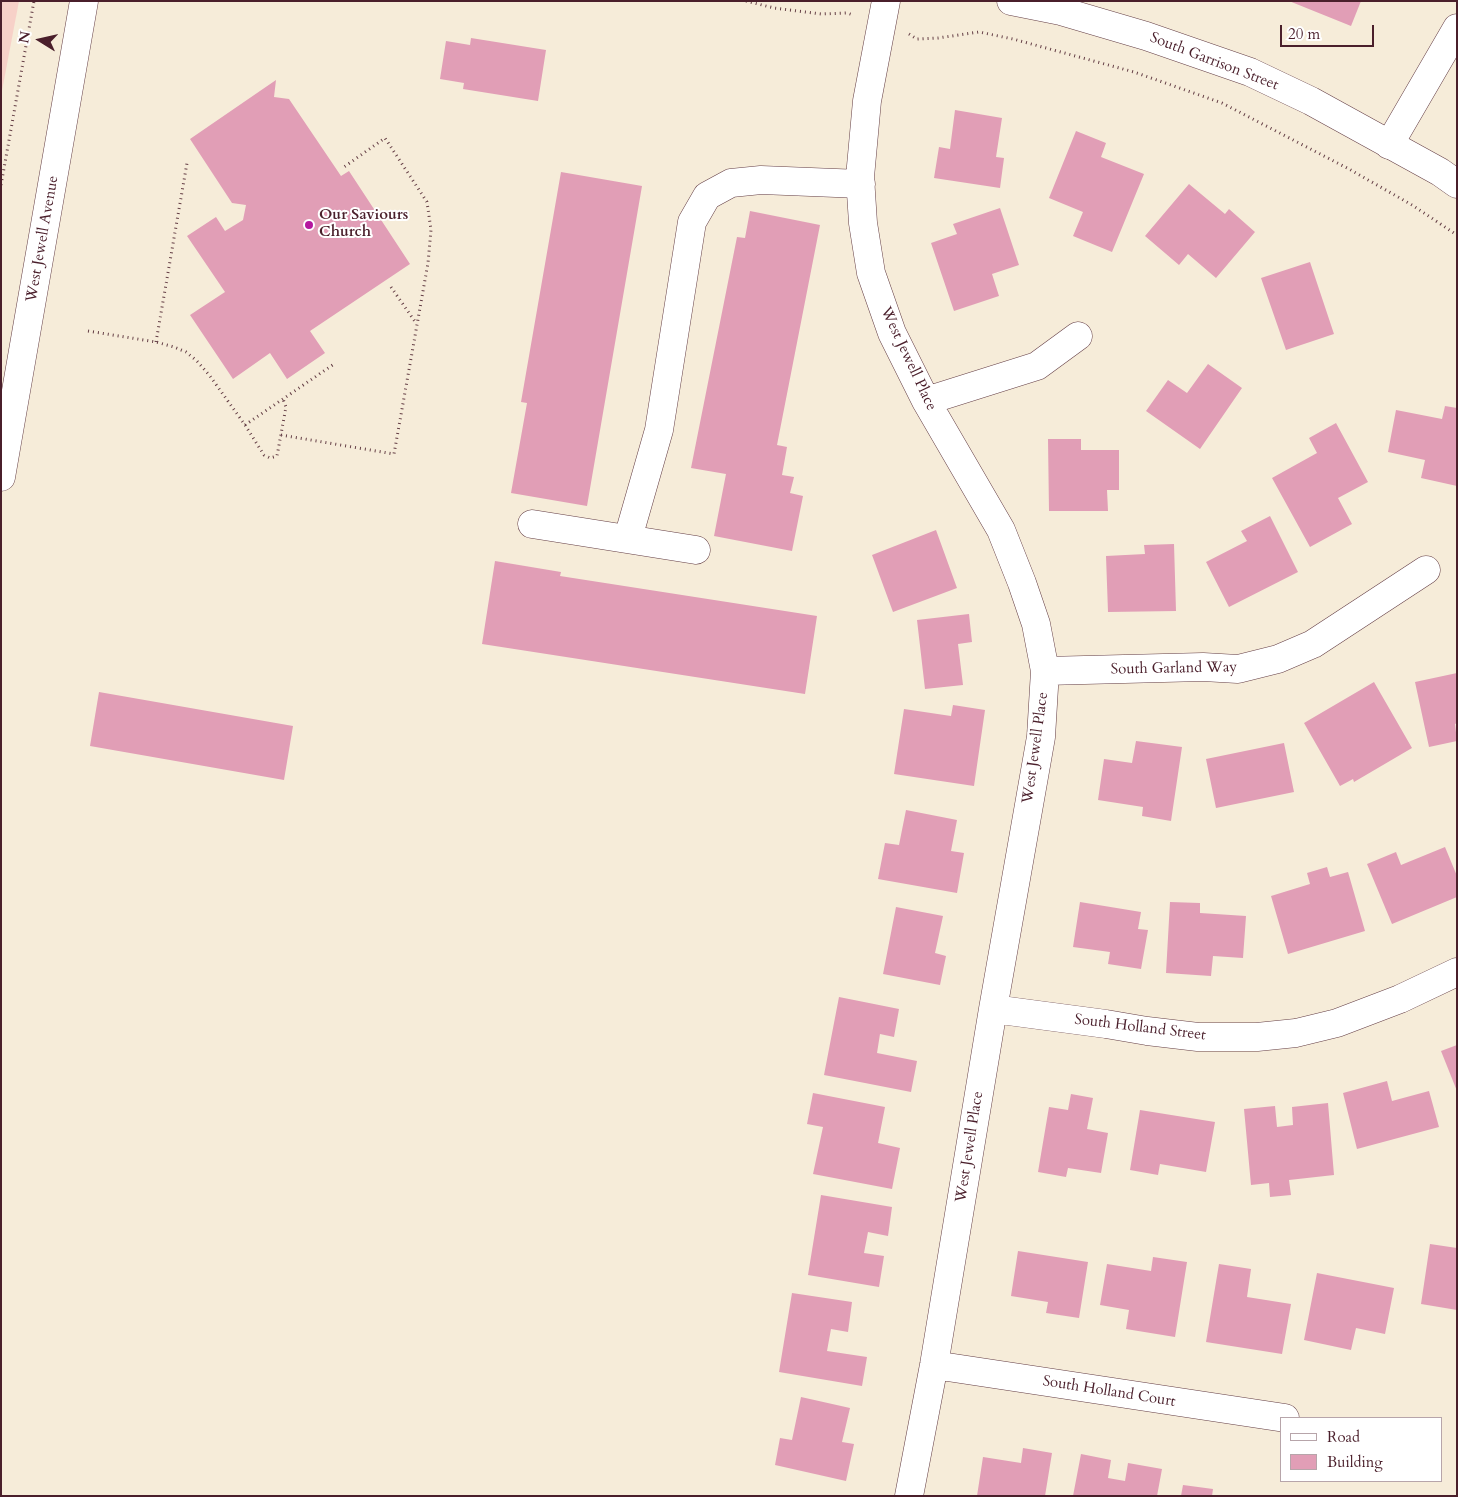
<!DOCTYPE html>
<html>
<head>
<meta charset="utf-8">
<style>
  body { margin:0 }
  #map { position:relative; width:1458px; height:1497px; overflow:hidden; background:#f6ecd9; font-family:Cardo,serif }
  canvas { display:block }
  .frame { position:absolute; inset:0; border:2px solid #4a1f2b; pointer-events:none }
  .legend { position:absolute; left:1280px; top:1417px; width:162px; height:65px; box-sizing:border-box; background:#fff; border:1px solid #b7a5aa; margin:0; padding:6px 9px; list-style:none; font-size:15px; color:#4a1f2b }
  .legend li { display:flex; align-items:center; gap:10px; height:25px }
  .legend b { width:25px; border:1px solid #b7a5aa }
  .north { position:absolute; left:15px; top:15px; width:50px; height:50px; -webkit-text-stroke:4px #fff; paint-order:stroke; rotate:280deg; font-size:14px; font-weight:700; line-height:20px; text-align:center; color:#4a1f2b }
  .north::after { content:''; display:block; margin:auto; width:18px; height:22px; background:#4a1f2b; clip-path:polygon(50% 0,100% 100%,50% 72%,0 100%) }
  .scale { position:absolute; left:1280px; top:25px; width:94px; height:22px; box-sizing:border-box; border:2px solid #4a1f2b; border-top:0; padding-left:6px; font-size:15px; line-height:18px; white-space:nowrap; color:#4a1f2b; -webkit-text-stroke:4px #fff; paint-order:stroke }
</style>
</head>
<body>
<div id="map">
<canvas width="1458" height="1497"></canvas>
<div class="frame"></div>
<ul class="legend">
<li><b style="height:6px;background:#fff"></b>Road</li>
<li><b style="height:14px;background:#e19eb6"></b>Building</li>
</ul>
<div class="north">N</div>
<div class="scale">20 m</div>
</div>
<script>
const c = document.querySelector('canvas').getContext('2d');
c.lineJoin = 'round';
function paint(path, color) { c.fillStyle = color; c.fill(path, 'evenodd'); }
const toPath = rows => new Path2D(rows.map(r => 'M' + r).join(''));
function trace(path, color, width, dash) { c.strokeStyle = color; c.lineWidth = width; c.lineCap = dash ? 'butt' : 'round'; c.setLineDash(dash || []); c.stroke(path); }
function drawText(font, color, halo, rows, align = 'center') {
  c.font = font + ' Cardo,serif'; c.lineWidth = 4; c.setLineDash([]); c.textBaseline = 'middle'; c.strokeStyle = halo; c.fillStyle = color; for (const [text, x, y, turn = 0] of rows) {
    c.save(); c.translate(x, y); c.rotate((+turn || 0) * Math.PI / 180); c.textAlign = isNaN(turn) ? turn : align; if (halo) c.strokeText(text, 0, 0); c.fillText(text, 0, 0); c.restore();
  }
}
paint(toPath([
  [1,1,19,1,1,96]
]), '#f7d1c8');
paint(toPath([
  [1289,1,1361,1,1351,26],
  [471,38,546,50,538,101,463,89,464,83,440,79,446,41,470,45],
  [276,80,274,97,289,99,341,176,349,171,410,264,310,331,325,353,287,379,270,353,233,379,190,315,225,292,187,236,216,217,225,231,243,220,246,205,232,203,190,139],
  [955,110,1002,118,996,157,1004,158,1000,188,934,178,939,147,950,149],
  [1076,131,1106,143,1101,157,1144,174,1112,252,1073,236,1083,212,1049,198],
  [561,172,642,186,587,506,511,493,527,403,521,402],
  [1189,184,1225,214,1229,209,1255,232,1216,278,1188,254,1179,265,1145,236],
  [1000,208,1019,265,992,274,999,296,954,311,931,243,957,234,953,224],
  [750,211,820,225,777,445,787,447,782,475,794,477,790,493,803,496,792,551,714,536,726,474,691,468,737,237,745,238],
  [1310,262,1334,334,1286,350,1261,278],
  [1208,364,1242,388,1200,449,1146,411,1168,380,1187,393],
  [1445,406,1457,408,1457,486,1421,478,1425,460,1388,452,1396,410,1442,419],
  [1336,423,1368,482,1338,498,1352,524,1310,547,1272,478,1317,453,1309,438],
  [1048,439,1081,439,1081,450,1119,450,1119,490,1107,490,1108,511,1049,511],
  [1270,516,1298,572,1229,607,1206,562,1247,541,1241,531],
  [936,530,957,588,893,612,872,555],
  [1174,544,1176,611,1108,612,1106,556,1145,554,1144,545],
  [495,561,561,572,560,576,817,616,805,694,482,644],
  [969,614,972,642,958,644,963,685,925,689,917,620],
  [1457,673,1457,723,1455,724,1457,741,1429,747,1415,682],
  [1374,682,1412,748,1354,782,1353,779,1340,786,1304,723],
  [99,692,293,726,284,780,90,746],
  [953,705,985,710,974,786,894,774,904,709,951,716],
  [1136,741,1182,747,1171,821,1142,816,1143,807,1098,800,1104,759,1132,763],
  [1284,743,1294,792,1216,808,1206,759],
  [906,810,957,820,951,851,964,853,957,893,878,879,885,843,899,845],
  [1445,847,1457,876,1457,897,1392,924,1367,864,1396,852,1401,865],
  [1327,867,1330,877,1348,872,1365,931,1288,954,1271,896,1310,884,1307,873],
  [1080,902,1141,912,1138,929,1148,930,1141,969,1108,964,1110,952,1073,947],
  [1170,902,1200,903,1200,913,1246,916,1243,958,1213,956,1211,976,1166,973],
  [896,907,943,916,935,953,946,956,940,985,883,974],
  [839,997,899,1009,894,1037,880,1034,877,1053,917,1061,911,1092,824,1075],
  [1457,1045,1457,1091,1441,1051],
  [1387,1081,1392,1101,1429,1091,1439,1127,1357,1149,1343,1093],
  [813,1093,885,1107,878,1143,900,1148,892,1189,813,1174,823,1127,807,1124],
  [1071,1094,1093,1098,1087,1129,1108,1133,1101,1173,1068,1168,1066,1177,1038,1172,1049,1107,1068,1110],
  [1328,1103,1334,1175,1289,1180,1291,1195,1270,1197,1269,1183,1251,1185,1244,1109,1275,1106,1277,1127,1293,1125,1292,1107],
  [1140,1110,1215,1122,1206,1172,1160,1164,1158,1175,1130,1170],
  [821,1195,892,1207,888,1236,868,1232,864,1253,884,1256,879,1287,808,1275],
  [1430,1244,1457,1248,1457,1310,1421,1304],
  [1018,1251,1088,1262,1079,1318,1046,1313,1048,1302,1011,1296],
  [1153,1257,1187,1262,1175,1337,1126,1329,1129,1310,1100,1305,1107,1264,1151,1271],
  [1219,1264,1251,1269,1247,1297,1291,1304,1282,1354,1206,1342],
  [1317,1273,1394,1288,1385,1334,1356,1328,1351,1350,1304,1340],
  [792,1293,852,1302,848,1332,831,1329,827,1351,867,1357,862,1386,779,1372],
  [801,1397,850,1408,842,1442,854,1444,846,1481,775,1465,780,1438,792,1440],
  [1023,1448,1052,1453,1045,1496,977,1496,983,1457,1021,1463],
  [1081,1454,1111,1460,1108,1478,1125,1481,1128,1463,1162,1469,1157,1496,1073,1496],
  [1183,1485,1213,1489,1212,1496,1181,1496]
]), '#e19eb6');
const minor = toPath([
  [886,1,867,101,860,177,863,223,871,273,892,333,926,401,1001,530,1022,583,1036,624,1045,671,1041,737,993,1009,934,1365,909,1496],
  [1389,145,1457,28],
  [926,401,1037,366,1078,336],
  [532,524,696,550],
  [628,538,659,430,692,222,707,196,731,183,761,180,861,184],
  [1045,671,1203,667,1238,669,1278,659,1313,644,1426,570],
  [993,1009,1106,1024,1147,1031,1198,1037,1257,1037,1296,1033,1337,1023,1400,999,1457,972],
  [934,1365,1285,1418]
]);
const tertiary = toPath([
  [1011,1,1061,11,1146,36,1250,72,1311,101,1440,172,1457,184]
]);
const secondary = toPath([
  [1,477,84,1]
]);
trace(minor, '#643e45', 29);
trace(tertiary, '#643e45', 29);
trace(secondary, '#643e45', 29);
trace(toPath([
  [746,1,774,8,821,14,847,13,853,15],
  [909,34,917,39,938,38,979,32,1013,39,1134,72,1188,91,1222,103,1349,169,1412,205,1457,235],
  [1,185,34,1],
  [391,287,416,323],
  [88,331,156,342,174,347,186,352,197,361,210,376,245,425,264,455,270,458,277,456,286,407,283,399],
  [156,342,187,163],
  [245,425,334,364],
  [281,435,394,454,428,263,431,230,427,202,385,138,344,167]
]), '#643e45', 3, [1, 4]);
trace(minor, '#fff', 28);
trace(tertiary, '#fff', 28);
trace(secondary, '#fff', 28);
for (const [x, y, r, color] of [
  [309,225,5,"#b5179e"]
]) { const dot = new Path2D(); dot.arc(x, y, r, 0, 2 * Math.PI); c.fillStyle = color; c.fill(dot); trace(dot, '#fff', 2); }
drawText('15px', '#4a1f2b', '#fff', [
  ["South Garrison Street",1214,62,21],
  ["West Jewell Avenue",43,239,-80],
  ["West Jewell Place",908,359,65],
  ["South Garland Way",1174,669,-1],
  ["West Jewell Place",1036,748,-82],
  ["South Holland Street",1140,1028,7],
  ["West Jewell Place",970,1147,-81],
  ["South Holland Court",1109,1392,9]
]);
drawText('bold 15px', '#4a1f2b', '#fff', [
  ["Our Saviours",319,216],
  ["Church",319,233]
], 'left');
</script>
</body>
</html>
